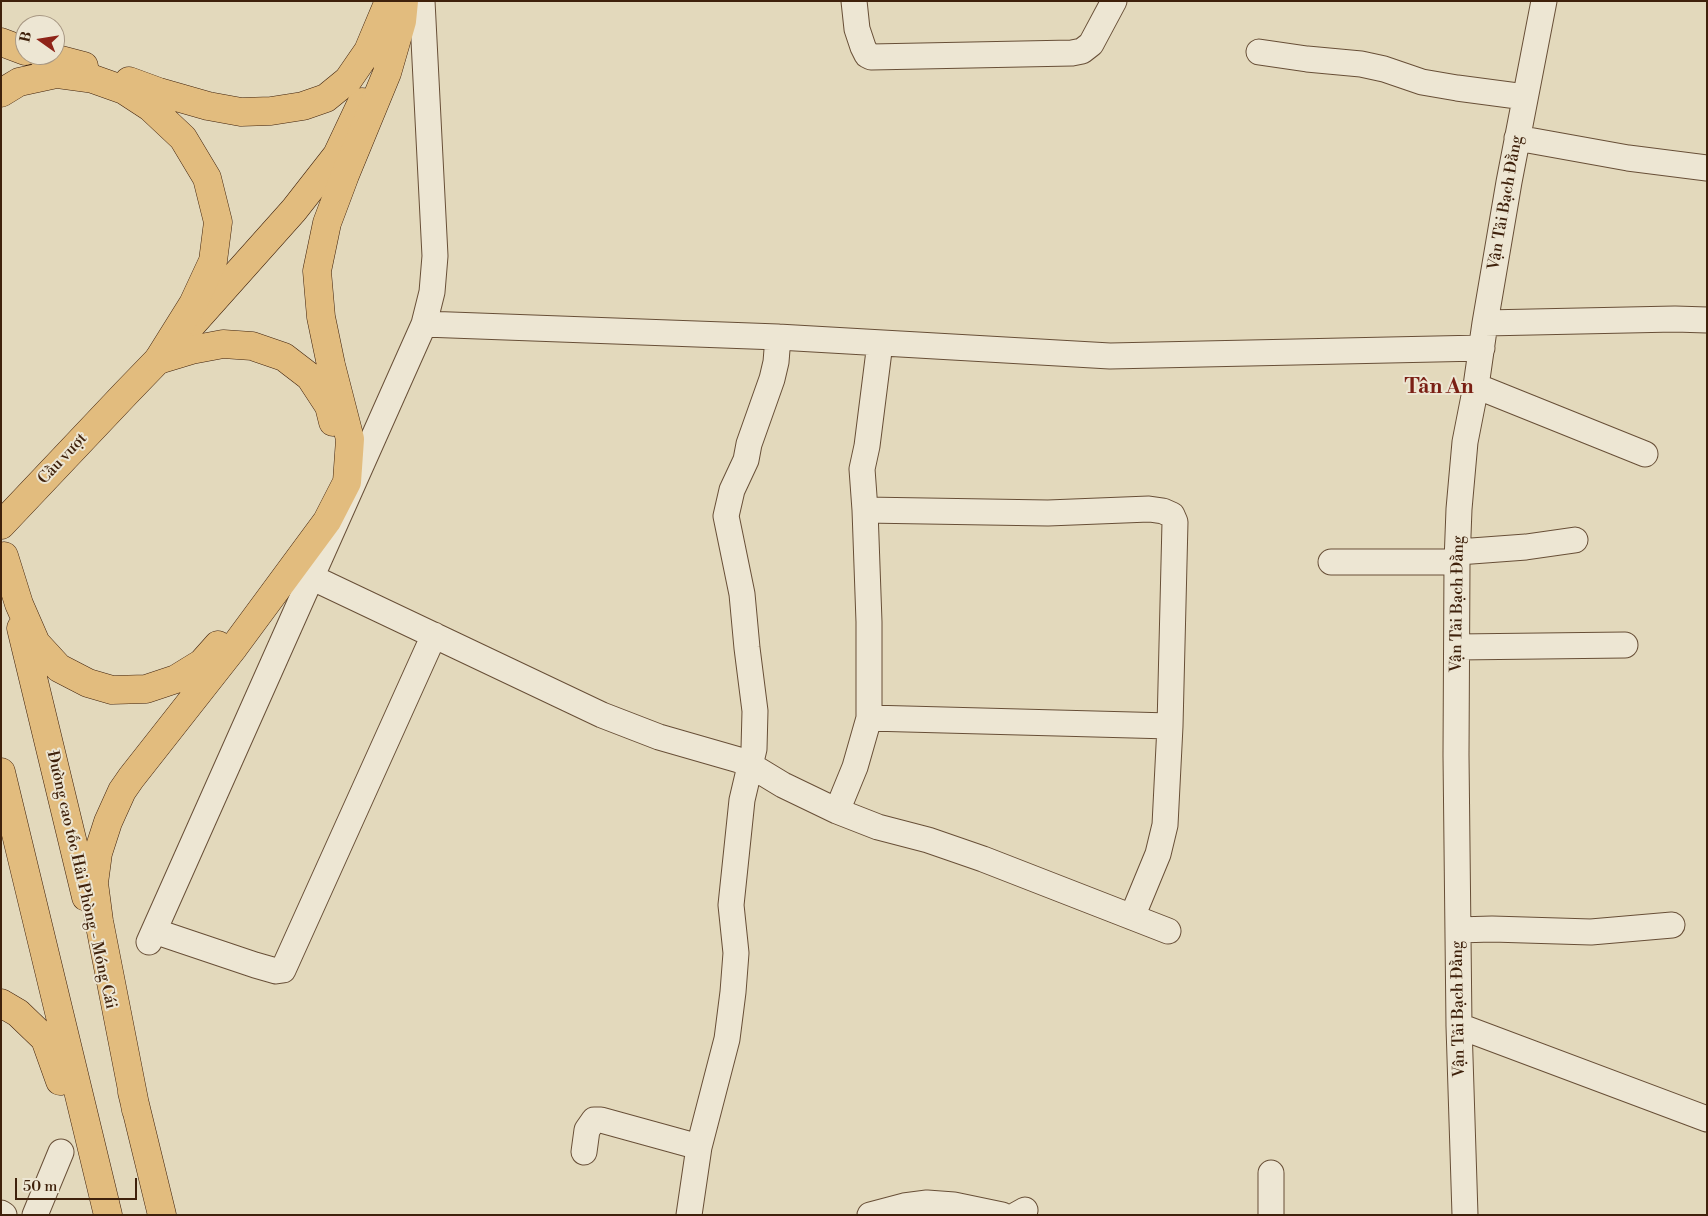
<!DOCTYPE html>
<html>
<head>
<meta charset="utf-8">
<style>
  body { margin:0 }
  #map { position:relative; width:1708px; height:1216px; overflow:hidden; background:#e3d9bc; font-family:"Libre Bodoni",serif }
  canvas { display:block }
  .frame { position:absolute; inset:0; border:2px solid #3f210b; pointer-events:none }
  .north { position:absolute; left:15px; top:15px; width:50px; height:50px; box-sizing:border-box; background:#ede6d3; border:1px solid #a79783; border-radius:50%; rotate:283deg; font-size:14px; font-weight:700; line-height:20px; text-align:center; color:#3f210b }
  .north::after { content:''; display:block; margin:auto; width:18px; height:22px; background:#8f2418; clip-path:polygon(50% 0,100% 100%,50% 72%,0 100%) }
  .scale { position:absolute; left:15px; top:1178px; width:122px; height:22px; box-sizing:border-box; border:2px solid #3f210b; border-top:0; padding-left:6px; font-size:15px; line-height:18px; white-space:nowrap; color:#3f210b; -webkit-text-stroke:4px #ede6d3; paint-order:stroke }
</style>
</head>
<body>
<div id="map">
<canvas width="1708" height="1216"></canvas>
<div class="frame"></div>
<div class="north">B</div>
<div class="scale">50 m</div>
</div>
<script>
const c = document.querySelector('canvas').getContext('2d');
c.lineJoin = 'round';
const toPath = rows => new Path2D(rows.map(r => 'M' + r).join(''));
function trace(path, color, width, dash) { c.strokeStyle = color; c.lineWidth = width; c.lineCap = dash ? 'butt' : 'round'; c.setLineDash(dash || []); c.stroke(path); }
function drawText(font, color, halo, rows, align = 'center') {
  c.font = font + ' "Libre Bodoni",serif'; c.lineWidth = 4; c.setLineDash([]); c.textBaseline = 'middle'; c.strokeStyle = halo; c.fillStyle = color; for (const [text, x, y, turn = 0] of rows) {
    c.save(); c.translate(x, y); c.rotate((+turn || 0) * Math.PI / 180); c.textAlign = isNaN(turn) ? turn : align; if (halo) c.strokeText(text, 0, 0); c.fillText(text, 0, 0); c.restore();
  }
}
const minor = toPath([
  [854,1,857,29,863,47,867,55,871,57,1072,53,1082,51,1091,44,1114,1],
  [1259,52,1307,59,1361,64,1384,69,1422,82,1457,88,1525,97],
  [1517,138,1628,158,1707,168],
  [1485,323,1675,319,1707,320],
  [424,324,778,337,1110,356,1482,348],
  [1476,386,1645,454],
  [865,510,1048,513,1149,509,1163,511,1172,515,1175,522,1170,726,1165,825,1158,854,1132,917],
  [1458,552,1526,547,1575,540],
  [1331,562,1457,562],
  [311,577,602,715,659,737,739,760,750,765,783,785,837,811,878,827,928,840,983,859,1168,931],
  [1457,647,1625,645],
  [869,718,1170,726],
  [837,811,855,767,869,718,869,622,865,510,862,469,867,446,880,343],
  [1458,930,1492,929,1591,932,1672,925],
  [154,931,255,965,276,971,283,970,434,635],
  [149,942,424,324,432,292,435,256,422,1],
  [1459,1026,1707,1119],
  [584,1152,587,1130,594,1120,601,1120,699,1147],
  [1271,1173,1271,1215],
  [1,1213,4,1215],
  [35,1215,61,1152],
  [689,1215,699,1147,727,1039,733,992,736,953,731,905,742,800,754,749,755,711,747,648,742,594,726,516,732,490,746,460,749,444,772,379,776,362,778,337],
  [870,1215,904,1206,927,1203,954,1205,1002,1215],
  [1016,1215,1025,1210],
  [1465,1215,1459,1026,1456,755,1457,562,1459,509,1465,442,1476,386,1485,323,1509,182,1544,1]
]);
const major = toPath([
  [1,525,126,393,186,331,294,210,337,155,362,102]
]);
const highway = toPath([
  [1,42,25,51],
  [42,55,84,66],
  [129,81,159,92,208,106,241,112,271,111,303,106,326,98,348,80,368,51,389,1],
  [1,93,19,82,56,74,93,79,124,90,150,107,183,138,207,178,218,222,213,261,193,304,158,360],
  [158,360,191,350,223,344,252,346,284,357,310,377,329,406,333,422],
  [4,556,19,604,36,643,59,668,88,683,112,690,146,689,176,679,202,663,218,645],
  [21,628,86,897],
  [1,772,108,1215],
  [1,1003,18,1013,45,1039,60,1081],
  [132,1092,162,1215],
  [136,1110,99,921,94,883,98,853,108,822,122,791,131,778,234,647,327,521,347,482,350,439,331,365,321,317,317,271,327,223,345,175,387,73,402,21,404,1]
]);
trace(minor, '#684f37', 27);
trace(major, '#3f210b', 29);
trace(highway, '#3f210b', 29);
trace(minor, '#ede6d3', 25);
trace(major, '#e2bc7e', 28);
trace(highway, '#e2bc7e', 28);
drawText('16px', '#3f210b', '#ede6d3', [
  ["Vận Tải Bạch Đằng",1506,203,-80],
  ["Cầu vượt",63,459,-47],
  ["Vận Tải Bạch Đằng",1458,604,-89],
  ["Đường cao tốc Hải Phòng - Móng Cái",81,880,77],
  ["Vận Tải Bạch Đằng",1459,1009,-91]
]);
drawText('bold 21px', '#7a1f14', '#ede6d3', [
  ["Tân An",1439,388]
]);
</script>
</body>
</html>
